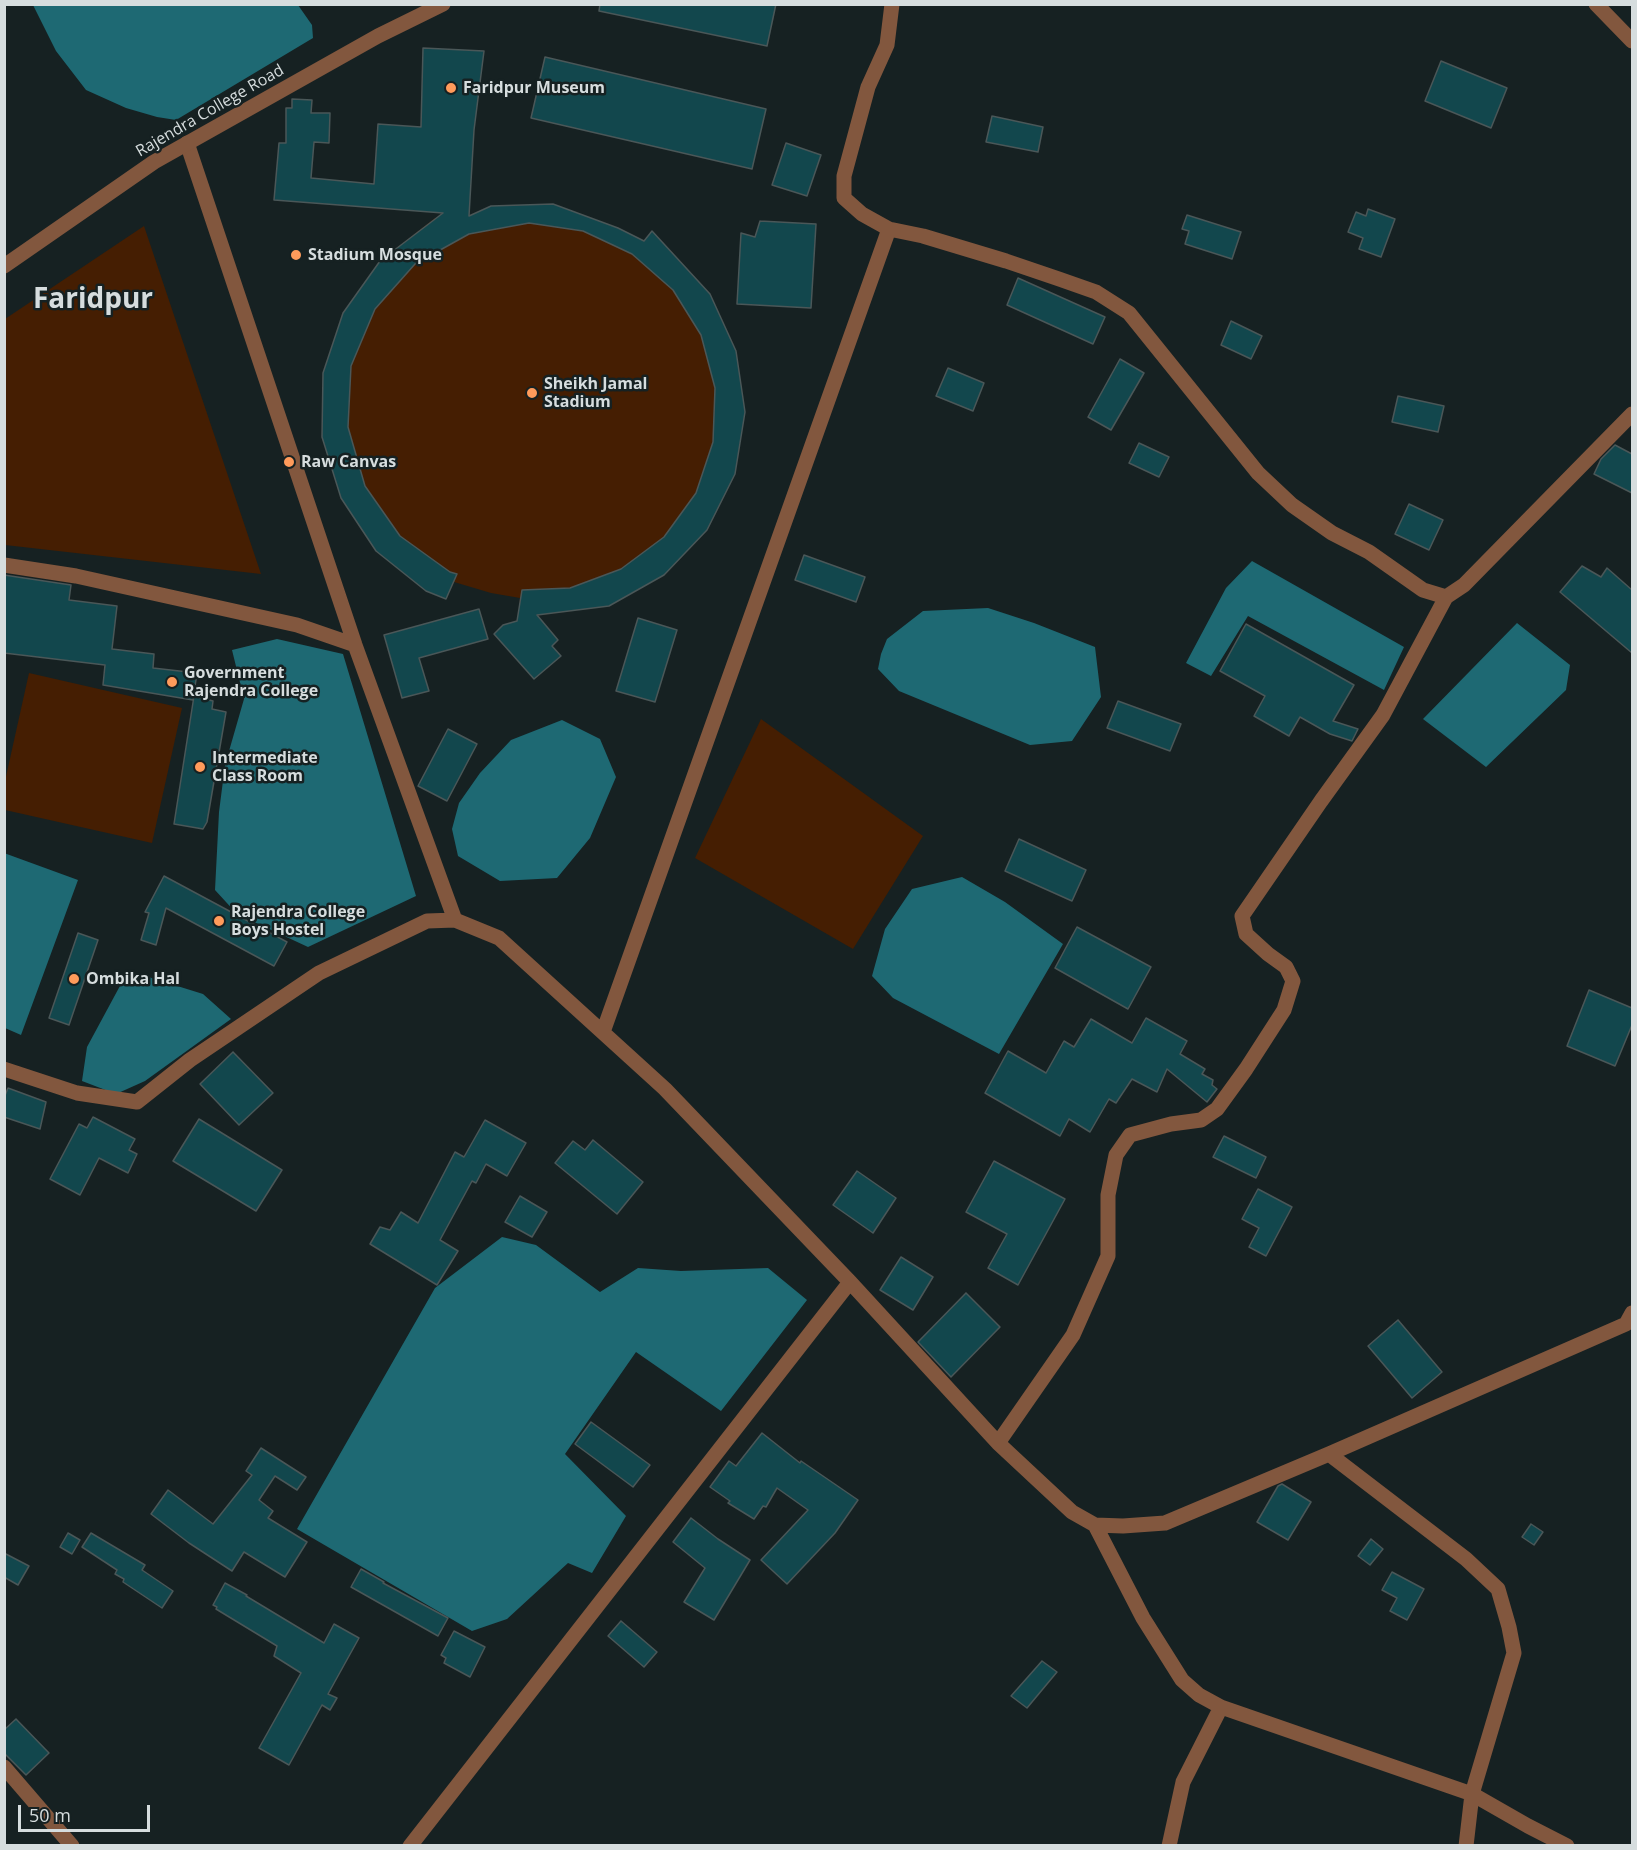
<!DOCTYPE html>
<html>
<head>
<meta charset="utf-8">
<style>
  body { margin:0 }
  #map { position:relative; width:1637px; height:1850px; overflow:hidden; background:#162122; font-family:"Open Sans",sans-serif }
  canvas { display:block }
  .frame { position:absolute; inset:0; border:6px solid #d6ddde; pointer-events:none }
  .scale { position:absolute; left:18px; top:1805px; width:132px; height:27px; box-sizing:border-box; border:3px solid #d6ddde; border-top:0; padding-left:8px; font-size:18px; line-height:21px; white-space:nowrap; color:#d6ddde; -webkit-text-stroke:4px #162122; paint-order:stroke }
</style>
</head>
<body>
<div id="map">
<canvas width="1637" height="1850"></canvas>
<div class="frame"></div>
<div class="scale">50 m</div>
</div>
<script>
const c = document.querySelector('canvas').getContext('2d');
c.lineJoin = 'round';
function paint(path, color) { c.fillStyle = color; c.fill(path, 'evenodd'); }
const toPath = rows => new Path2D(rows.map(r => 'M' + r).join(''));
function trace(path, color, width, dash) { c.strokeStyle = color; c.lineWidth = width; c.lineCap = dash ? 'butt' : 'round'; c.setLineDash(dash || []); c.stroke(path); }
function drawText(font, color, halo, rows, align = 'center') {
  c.font = font + ' "Open Sans",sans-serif'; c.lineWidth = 5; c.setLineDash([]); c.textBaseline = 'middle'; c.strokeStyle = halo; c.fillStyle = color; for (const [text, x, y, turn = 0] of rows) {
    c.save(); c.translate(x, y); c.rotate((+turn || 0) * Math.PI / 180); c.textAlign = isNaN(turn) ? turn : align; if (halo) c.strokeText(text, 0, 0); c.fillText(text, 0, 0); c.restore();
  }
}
paint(toPath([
  [553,204,644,241,652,231,710,294,736,351,745,412,707,530,664,575,609,606,518,618,520,598,491,593,454,582,446,599,426,591,376,551,341,498,322,437,323,373,343,313,380,261,435,218,441,228,491,206],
  [144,226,261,574,5,545,5,319],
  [29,673,182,708,152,843,5,810,5,781],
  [761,719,923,836,853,949,695,858]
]), '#451e02');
paint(toPath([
  [33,5,298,5,312,25,313,38,176,120,157,117,126,108,86,90,56,51],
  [1252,561,1404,647,1384,690,1248,616,1211,676,1186,663,1226,588],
  [988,608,1034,623,1095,647,1101,697,1072,741,1030,745,899,691,878,669,881,654,887,639,923,611],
  [1517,623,1570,665,1566,690,1486,767,1423,719],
  [277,639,343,654,416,896,308,947,237,914,215,890,219,812,225,765,244,699,232,650],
  [562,720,600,739,616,777,590,838,557,878,500,881,458,856,452,829,459,803,480,773,511,740],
  [4,853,78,880,21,1035,5,1028],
  [962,877,1005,902,1063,944,999,1054,893,998,872,976,885,929,912,889],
  [142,975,203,994,231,1019,145,1081,116,1094,82,1081,87,1047,121,984],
  [502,1237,536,1245,600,1292,638,1268,681,1271,768,1268,807,1300,721,1411,636,1352,565,1454,626,1516,592,1573,568,1563,507,1619,472,1631,297,1529,435,1288]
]), '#1e6973');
const building = toPath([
  [600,4,776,4,767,46,599,11,600,4],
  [423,48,484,51,474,130,469,216,491,206,553,204,618,228,644,241,652,231,710,294,736,351,745,412,735,474,707,530,664,575,609,606,537,615,558,640,552,646,561,656,534,679,494,634,503,625,517,621,522,590,570,588,621,569,664,537,696,493,713,442,715,388,701,335,673,290,632,254,583,231,529,223,469,234,415,264,375,309,351,366,348,427,365,486,400,536,450,572,457,574,446,599,426,591,376,551,341,498,322,437,323,373,343,313,380,261,443,213,274,200,279,143,286,143,286,108,292,108,292,99,312,100,311,113,330,113,329,143,314,142,311,178,374,184,378,124,421,127,423,48],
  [545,57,766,109,752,169,531,118,545,57],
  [1441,61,1507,88,1491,128,1425,101,1441,61],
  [992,116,1043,127,1038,152,986,142,992,116],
  [786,143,821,155,807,196,772,185,786,143],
  [1368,209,1395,219,1381,257,1359,249,1363,238,1348,232,1356,212,1366,216,1368,209],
  [1187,215,1241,232,1232,259,1185,244,1189,231,1182,229,1187,215],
  [760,221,816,224,811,308,737,304,741,233,755,237,760,221],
  [1018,278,1105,317,1093,344,1007,305,1018,278],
  [1231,321,1262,336,1251,359,1221,345,1231,321],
  [1120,359,1144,373,1111,430,1088,417,1120,359],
  [948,368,984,383,973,411,936,396,948,368],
  [1398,396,1444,406,1438,432,1392,422,1398,396],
  [1139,443,1169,457,1159,477,1129,463,1139,443],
  [1615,445,1632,454,1632,493,1594,474,1601,459,1615,445],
  [1409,504,1443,520,1429,550,1395,534,1409,504],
  [804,555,865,577,856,602,795,580,804,555],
  [1582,566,1601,577,1607,568,1632,590,1632,653,1560,592,1582,566],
  [4,575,71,585,69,600,117,606,112,649,154,654,153,668,197,673,193,700,103,685,105,665,4,653,4,575],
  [479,609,488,639,419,658,429,691,402,698,384,635,479,609],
  [638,618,677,630,655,702,616,691,638,618],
  [1246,624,1354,685,1333,721,1358,729,1352,741,1330,734,1300,717,1289,736,1254,716,1265,696,1220,671,1246,624],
  [194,696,213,701,212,709,226,712,207,822,203,829,174,824,194,696],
  [1118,701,1181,724,1170,751,1107,728,1118,701],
  [448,729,477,744,447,801,418,786,448,729],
  [1019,839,1086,870,1072,901,1005,871,1019,839],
  [164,876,287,942,274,966,166,908,156,945,141,940,149,913,145,912,164,876],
  [1077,927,1151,967,1128,1009,1055,968,1077,927],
  [78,933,98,940,69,1025,49,1018,78,933],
  [1589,990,1632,1008,1632,1025,1615,1066,1567,1046,1589,990],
  [1146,1018,1187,1041,1180,1054,1205,1069,1202,1074,1213,1080,1212,1085,1217,1089,1207,1102,1167,1069,1157,1092,1132,1079,1116,1103,1109,1099,1090,1132,1069,1119,1060,1136,985,1093,1008,1051,1046,1073,1064,1041,1074,1047,1091,1019,1132,1043,1146,1018],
  [233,1052,273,1093,239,1125,200,1084,233,1052],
  [8,1088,46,1102,40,1129,4,1117,4,1098,8,1088],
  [93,1117,135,1139,129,1150,137,1154,128,1173,99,1158,80,1195,50,1179,79,1124,87,1128,93,1117],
  [199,1119,282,1170,256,1211,173,1161,199,1119],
  [485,1120,526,1143,507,1176,486,1164,476,1183,472,1181,440,1240,458,1251,437,1285,370,1244,380,1227,390,1230,401,1212,418,1223,455,1152,464,1157,485,1120],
  [1224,1136,1266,1157,1256,1178,1213,1157,1224,1136],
  [593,1140,643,1182,617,1214,555,1163,573,1141,585,1150,593,1140],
  [994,1161,1065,1199,1018,1285,988,1268,1007,1234,966,1212,994,1161],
  [857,1171,896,1198,873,1233,833,1205,857,1171],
  [1258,1189,1292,1207,1266,1256,1249,1247,1259,1228,1242,1219,1258,1189],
  [520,1196,547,1212,532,1237,505,1222,520,1196],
  [901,1257,933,1277,913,1310,880,1290,901,1257],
  [966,1293,1000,1327,951,1377,918,1342,966,1293],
  [1398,1320,1442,1372,1412,1398,1368,1346,1398,1320],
  [591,1422,650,1465,633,1487,575,1444,591,1422],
  [762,1433,800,1463,801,1461,858,1500,835,1533,787,1584,761,1560,808,1510,777,1488,766,1507,763,1506,754,1519,728,1503,730,1501,710,1487,729,1461,736,1466,762,1433],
  [261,1448,306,1477,297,1490,275,1476,259,1500,273,1511,268,1518,307,1542,285,1577,244,1552,232,1571,189,1543,151,1514,168,1490,213,1524,252,1475,246,1471,261,1448],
  [1282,1484,1311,1502,1288,1540,1257,1522,1278,1486,1282,1484],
  [691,1518,718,1539,750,1560,714,1620,684,1602,705,1568,673,1542,691,1518],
  [1531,1524,1543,1532,1534,1545,1522,1537,1531,1524],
  [68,1533,80,1540,72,1554,60,1547,68,1533],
  [91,1533,145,1565,142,1570,173,1591,162,1608,123,1582,124,1579,115,1574,117,1570,82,1547,91,1533],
  [1371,1539,1383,1549,1370,1565,1358,1556,1371,1539],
  [4,1553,29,1566,18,1585,4,1577,4,1553],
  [361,1569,384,1582,383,1583,448,1618,438,1636,351,1587,361,1569],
  [1392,1572,1424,1589,1407,1620,1390,1611,1397,1598,1382,1590,1392,1572],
  [225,1583,247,1595,246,1596,324,1643,334,1624,359,1638,328,1694,337,1698,330,1710,322,1705,289,1765,259,1748,301,1673,274,1656,277,1646,216,1609,217,1607,213,1605,225,1583],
  [621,1621,657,1652,644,1667,608,1636,621,1621],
  [454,1631,485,1647,470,1677,444,1663,446,1658,441,1655,454,1631],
  [1042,1661,1057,1672,1027,1708,1011,1696,1042,1661],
  [16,1719,49,1753,26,1775,4,1753,4,1730,16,1719]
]);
paint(building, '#12474d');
trace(building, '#4a5758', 1.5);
trace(toPath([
  [892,4,887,45,868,87,844,176,844,198,862,214,889,229,923,236,1006,261,1059,279,1096,292,1129,313,1258,473,1292,505,1332,533,1369,552,1423,590,1446,597,1464,585,1632,414],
  [1596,4,1632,41],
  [187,143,355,645,455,920],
  [4,565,76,576,297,625,355,645],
  [603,1032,889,229],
  [4,1069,77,1093,137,1102,190,1060,319,973,427,921,455,920,499,938,665,1089,850,1282,998,1443,1072,1512,1095,1525,1123,1526,1165,1523,1329,1454,1626,1324,1632,1313],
  [998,1443,1073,1335,1108,1256,1108,1195,1116,1155,1130,1135,1171,1124,1201,1120,1217,1109,1246,1069,1284,1010,1293,981,1286,967,1268,954,1246,934,1242,916,1321,801,1383,715,1446,597],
  [1329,1454,1466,1559,1498,1589,1509,1627,1514,1653,1472,1794,1466,1846],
  [1095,1525,1143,1618,1182,1680,1199,1695,1221,1707,1472,1794,1528,1826,1567,1846],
  [4,1767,72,1846],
  [410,1846,850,1282],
  [1169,1846,1183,1782,1221,1707]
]), '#82573e', 15);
trace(toPath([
  [4,266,154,162,378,36,443,4]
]), '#82573e', 15);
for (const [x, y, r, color] of [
  [451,88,6,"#ff9b5b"],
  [296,255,6,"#ff9b5b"],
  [532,393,6,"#ff9b5b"],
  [289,462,6,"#ff9b5b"],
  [172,682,6,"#ff9b5b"],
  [200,767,6,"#ff9b5b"],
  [219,921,6,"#ff9b5b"],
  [74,979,6,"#ff9b5b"]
]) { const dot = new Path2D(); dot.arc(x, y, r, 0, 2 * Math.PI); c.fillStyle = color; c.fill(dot); trace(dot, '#162122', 2); }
drawText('bold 16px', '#d6ddde', '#162122', [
  ["Faridpur Museum",463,88],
  ["Stadium Mosque",308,255],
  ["Sheikh Jamal",544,384],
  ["Stadium",544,402],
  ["Raw Canvas",301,462],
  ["Government",184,673],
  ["Rajendra College",184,691],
  ["Intermediate",212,758],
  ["Class Room",212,776],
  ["Rajendra College",231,912],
  ["Boys Hostel",231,930],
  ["Ombika Hal",86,979]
], 'left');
drawText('16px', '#d6ddde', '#162122', [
  ["Rajendra College Road",210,111,-30]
]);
drawText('bold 28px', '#d6ddde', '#162122', [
  ["Faridpur",93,300]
]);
</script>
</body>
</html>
